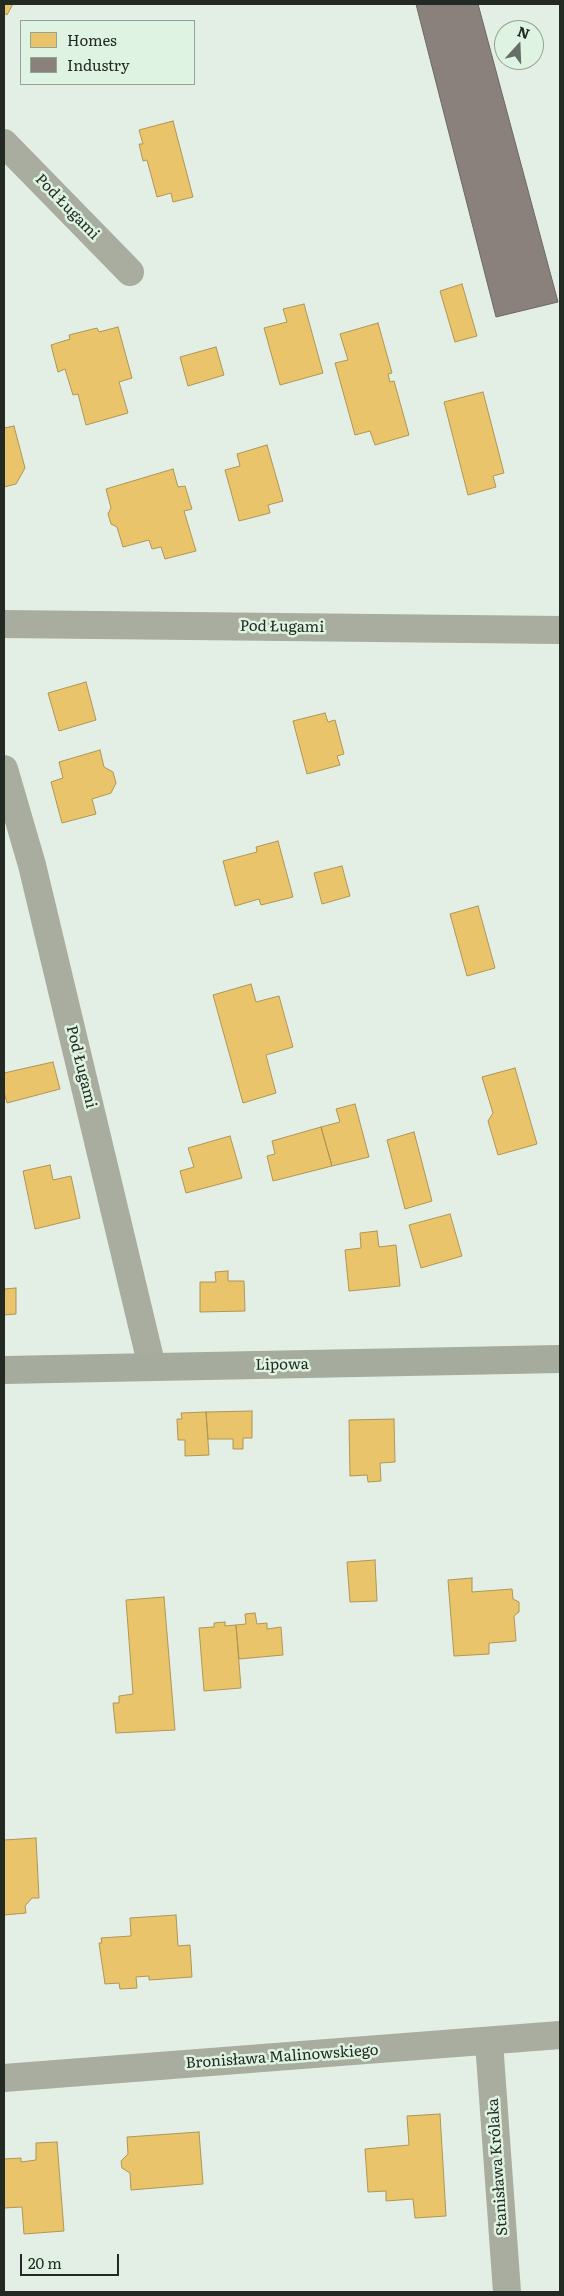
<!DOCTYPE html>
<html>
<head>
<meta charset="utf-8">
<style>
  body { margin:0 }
  #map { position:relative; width:564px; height:2296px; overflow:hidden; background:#e3eee4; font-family:Literata,serif }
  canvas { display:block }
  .frame { position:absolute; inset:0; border:5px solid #232a24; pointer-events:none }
  .legend { position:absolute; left:20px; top:20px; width:175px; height:65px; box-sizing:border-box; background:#def3e1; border:1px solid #93a395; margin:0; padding:6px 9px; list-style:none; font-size:15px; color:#232a24 }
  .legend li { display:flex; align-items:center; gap:10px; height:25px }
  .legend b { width:25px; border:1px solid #93a395 }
  .north { position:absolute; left:494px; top:20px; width:50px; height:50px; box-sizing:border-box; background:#def3e1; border:1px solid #93a395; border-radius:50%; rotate:20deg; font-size:14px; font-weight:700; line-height:20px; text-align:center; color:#232a24 }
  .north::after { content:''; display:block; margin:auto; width:18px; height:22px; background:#666f67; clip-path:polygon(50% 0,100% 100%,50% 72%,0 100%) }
  .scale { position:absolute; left:20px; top:2254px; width:99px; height:22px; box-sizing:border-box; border:2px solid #232a24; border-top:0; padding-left:6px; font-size:15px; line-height:18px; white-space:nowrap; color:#232a24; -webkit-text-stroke:4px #def3e1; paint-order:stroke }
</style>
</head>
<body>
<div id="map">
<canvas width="564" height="2296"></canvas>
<div class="frame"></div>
<ul class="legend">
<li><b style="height:14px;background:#e9c46a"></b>Homes</li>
<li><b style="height:14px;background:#8a817c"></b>Industry</li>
</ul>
<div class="north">N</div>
<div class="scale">20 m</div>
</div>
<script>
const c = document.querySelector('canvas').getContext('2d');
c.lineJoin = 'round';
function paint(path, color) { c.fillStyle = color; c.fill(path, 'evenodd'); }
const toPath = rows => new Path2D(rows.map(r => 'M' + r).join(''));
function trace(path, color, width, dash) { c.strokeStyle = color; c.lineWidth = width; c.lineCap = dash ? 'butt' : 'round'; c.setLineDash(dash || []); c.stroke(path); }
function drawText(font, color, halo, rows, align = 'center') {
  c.font = font + ' Literata,serif'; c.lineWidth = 5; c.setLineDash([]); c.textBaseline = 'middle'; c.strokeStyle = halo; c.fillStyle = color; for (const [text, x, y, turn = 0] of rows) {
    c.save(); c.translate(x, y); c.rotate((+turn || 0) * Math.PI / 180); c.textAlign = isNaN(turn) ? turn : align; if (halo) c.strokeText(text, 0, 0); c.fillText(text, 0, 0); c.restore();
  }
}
const homes = toPath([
  [4,4,13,4,7,15,4,13,4,4],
  [173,121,193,197,173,202,171,193,157,197,147,160,143,161,139,144,143,144,139,130,173,121],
  [462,284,477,336,455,342,440,291,462,284],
  [304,304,323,373,280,385,264,328,287,322,283,309,304,304],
  [378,323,392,373,388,374,390,382,394,381,409,435,375,445,370,431,355,435,335,363,348,360,340,334,378,323],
  [118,327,132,378,119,382,128,413,86,425,78,394,73,395,65,369,58,372,51,345,70,339,69,335,97,328,99,332,118,327],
  [216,347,224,375,188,386,180,357,216,347],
  [483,392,504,473,493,476,496,487,468,495,444,402,483,392],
  [14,426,25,468,16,484,4,487,4,428,14,426],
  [267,445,283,501,268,505,270,513,239,521,225,470,240,466,237,454,267,445],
  [173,469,178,487,185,486,192,509,184,511,196,551,165,559,161,547,152,549,149,540,123,547,117,527,111,524,108,514,111,508,106,489,173,469],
  [86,682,96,720,59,731,48,693,86,682],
  [325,713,328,722,335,720,344,754,337,756,340,765,307,774,293,721,325,713],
  [100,750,104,767,113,772,116,783,111,793,92,799,96,814,62,823,51,782,63,778,59,762,100,750],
  [278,841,293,897,261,905,259,899,235,906,223,861,257,852,256,847,278,841],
  [342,866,350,896,322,904,314,873,342,866],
  [478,906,495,968,467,976,450,914,478,906],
  [251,984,256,1002,279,996,293,1047,266,1055,276,1093,243,1103,213,995,251,984],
  [53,1062,60,1089,7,1103,4,1092,4,1073,53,1062],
  [515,1068,537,1144,498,1155,488,1121,493,1113,482,1077,515,1068],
  [355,1104,369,1157,332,1166,321,1127,340,1122,336,1109,355,1104],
  [321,1127,332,1166,273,1181,267,1156,275,1154,272,1141,321,1127],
  [414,1132,432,1201,405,1209,387,1140,414,1132],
  [230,1136,242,1178,186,1193,180,1171,194,1167,188,1148,230,1136],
  [50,1165,53,1180,71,1176,80,1218,35,1229,23,1171,50,1165],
  [450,1214,462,1256,421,1268,409,1225,450,1214],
  [377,1231,379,1247,396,1245,400,1286,349,1291,345,1250,361,1248,360,1233,377,1231],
  [228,1271,228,1281,244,1281,245,1311,200,1312,200,1282,216,1282,215,1272,228,1271],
  [16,1288,16,1314,4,1315,4,1289,16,1288],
  [252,1411,252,1438,243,1438,243,1449,233,1449,233,1439,208,1439,206,1412,252,1411],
  [206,1412,209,1455,185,1456,185,1440,178,1440,177,1419,182,1419,181,1413,206,1412],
  [394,1419,395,1462,380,1463,381,1481,368,1482,367,1475,350,1476,349,1420,394,1419],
  [375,1560,377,1601,350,1602,347,1562,375,1560],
  [472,1578,472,1592,512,1589,513,1599,519,1602,519,1612,514,1616,516,1641,489,1643,489,1654,454,1656,448,1580,472,1578],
  [164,1597,175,1730,116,1733,113,1703,119,1703,119,1696,133,1694,126,1600,164,1597],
  [255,1613,257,1624,267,1623,267,1629,281,1627,283,1655,239,1659,236,1625,246,1624,245,1614,255,1613],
  [225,1622,225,1626,236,1625,241,1688,204,1691,199,1628,214,1627,214,1623,225,1622],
  [36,1838,39,1898,32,1898,25,1906,26,1913,4,1915,4,1840,36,1838],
  [176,1915,178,1946,190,1945,192,1977,149,1980,149,1976,136,1977,137,1988,120,1989,119,1983,105,1984,99,1943,102,1943,101,1938,131,1936,130,1918,176,1915],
  [440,2114,446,2216,415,2218,413,2199,386,2201,386,2191,368,2192,365,2149,409,2145,407,2116,440,2114],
  [199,2132,203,2184,131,2190,130,2173,122,2168,121,2161,128,2154,127,2137,199,2132],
  [57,2142,64,2231,24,2234,22,2207,4,2208,4,2159,21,2158,21,2162,36,2160,36,2143,57,2142]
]);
paint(homes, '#e9c46a');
trace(homes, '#ae9655', 1);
const industry = toPath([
  [416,4,478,4,558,302,496,317,416,4]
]);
paint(industry, '#8a817c');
trace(industry, '#6b6762', 1);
trace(toPath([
  [4,143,130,272],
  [4,624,560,630],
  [4,769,32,865,152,1367],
  [489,2042,507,2292],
  [4,2078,560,2035]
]), '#a8ada0', 28);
trace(toPath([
  [4,1370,560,1359]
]), '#a6ac9d', 28);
drawText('15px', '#232a24', '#def3e1', [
  ["Pod Ługami",67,207,46],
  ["Pod Ługami",282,627,1],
  ["Pod Ługami",81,1067,76],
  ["Lipowa",282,1365,-1],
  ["Bronisława Malinowskiego",282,2057,-4],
  ["Stanisława Królaka",498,2167,-94]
]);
</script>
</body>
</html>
